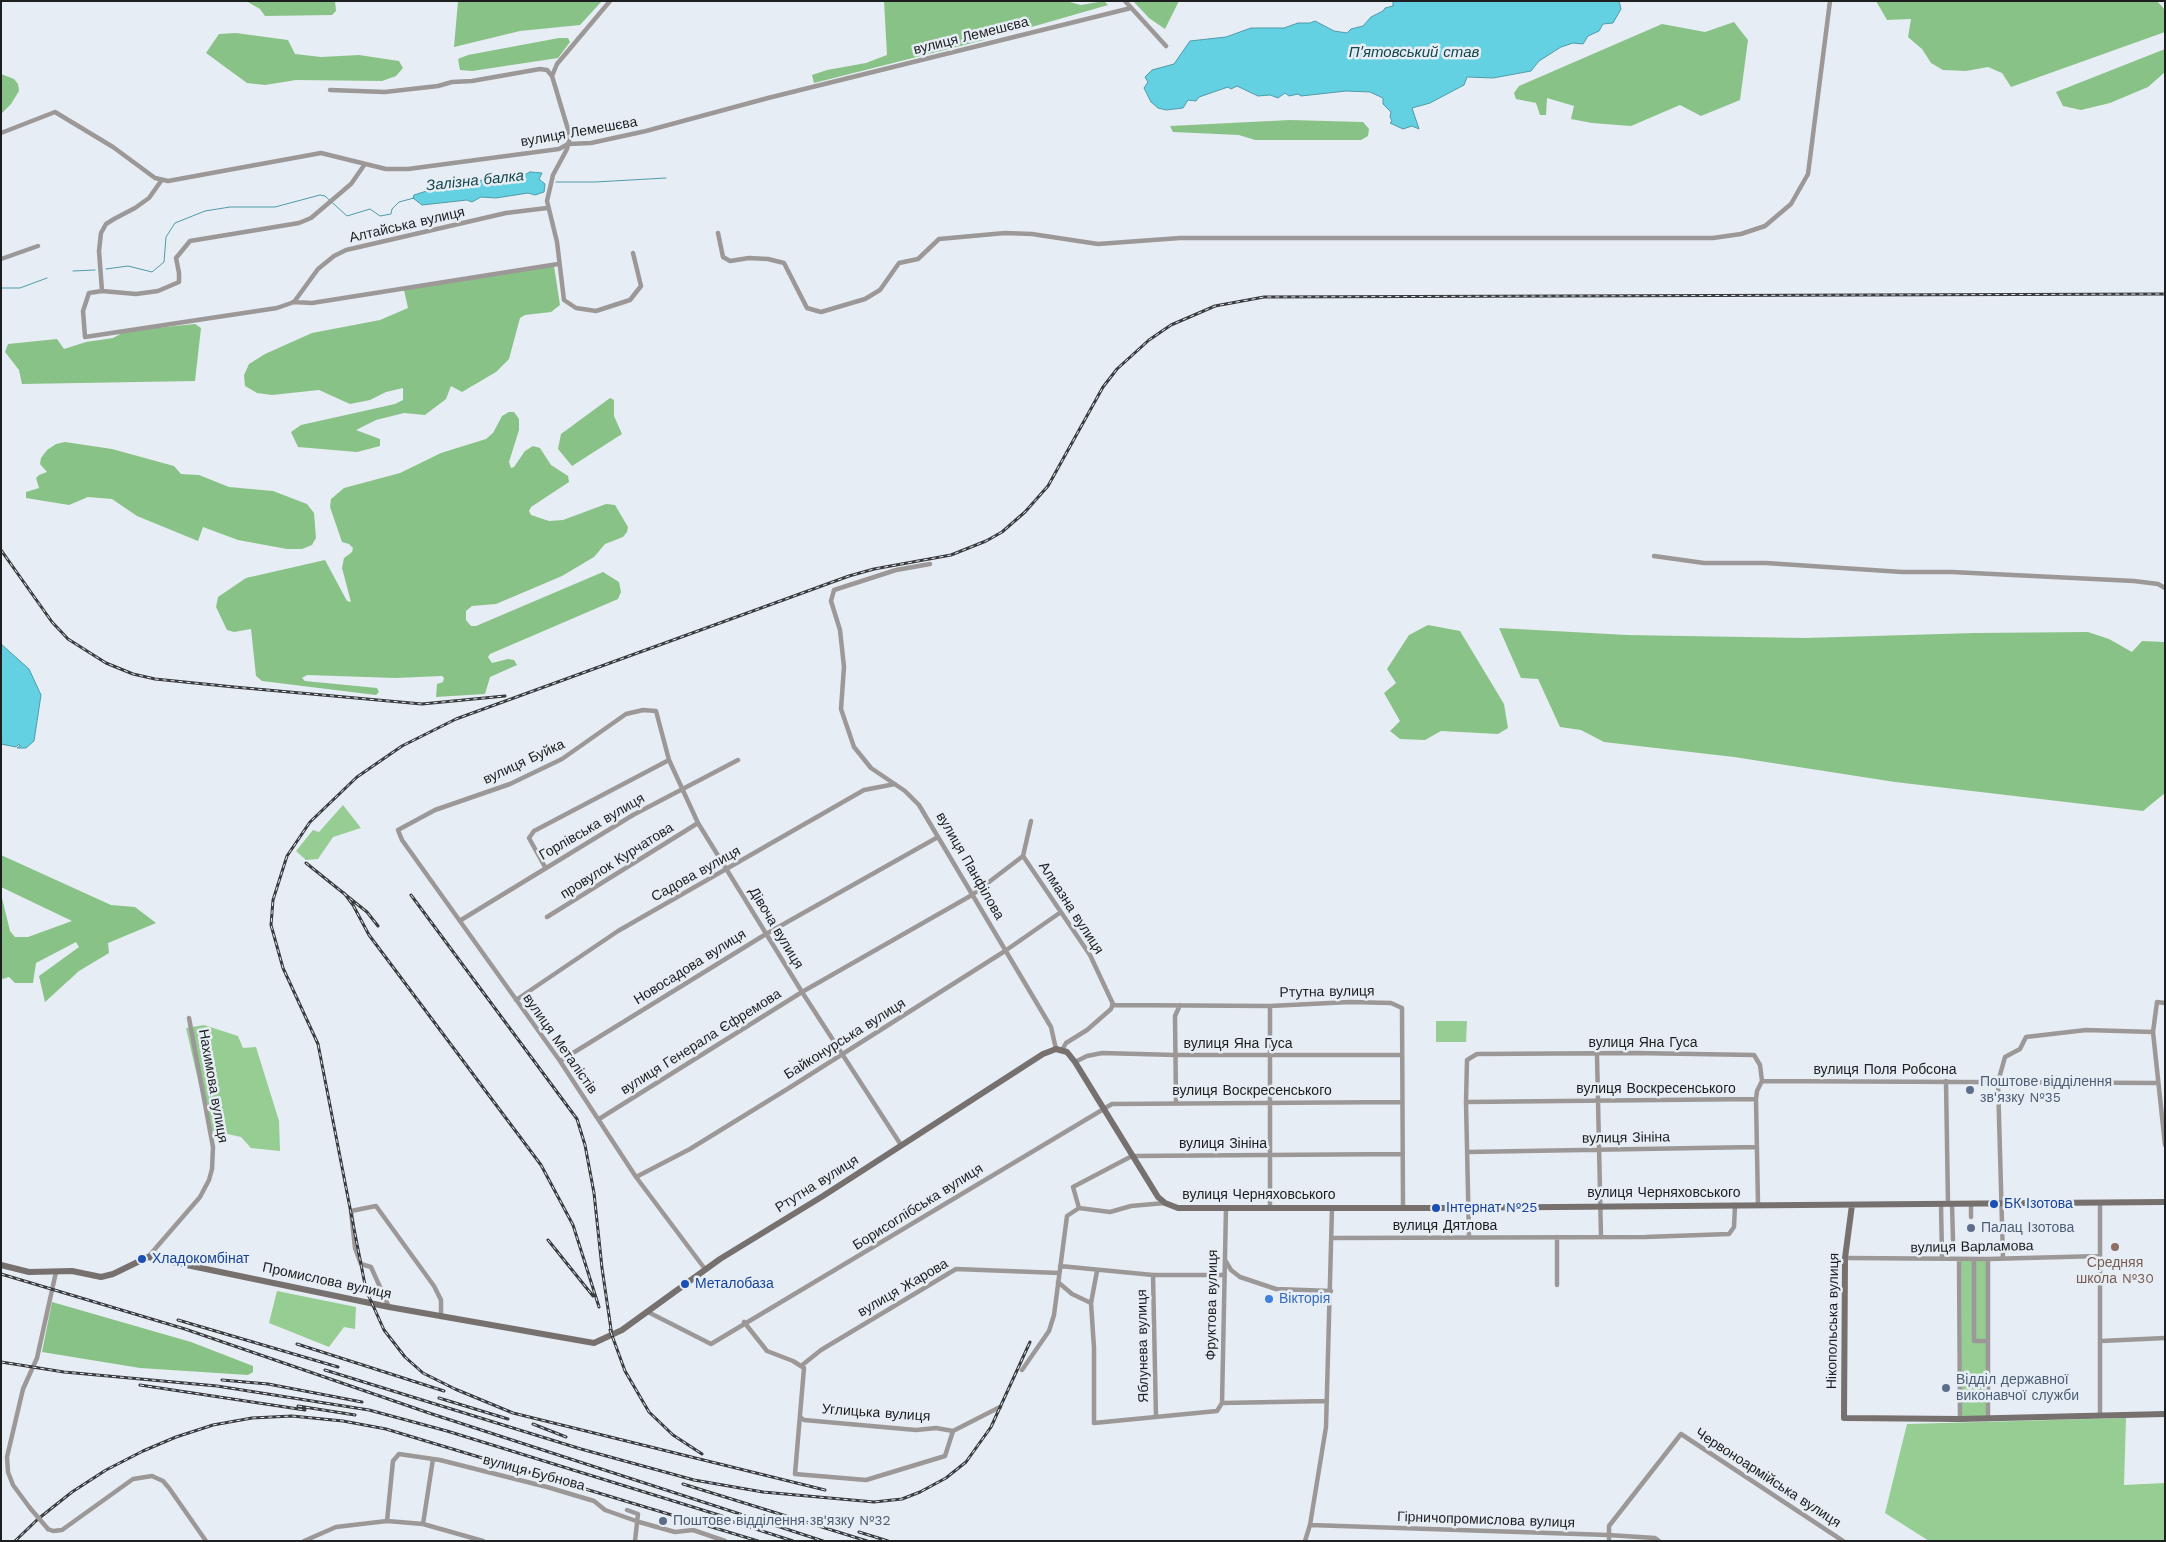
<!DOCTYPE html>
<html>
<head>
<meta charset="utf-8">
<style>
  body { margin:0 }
  #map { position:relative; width:2166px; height:1542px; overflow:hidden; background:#e7edf4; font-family:"Work Sans",sans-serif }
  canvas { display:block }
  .frame { position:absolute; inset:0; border:2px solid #1c1e20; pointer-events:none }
</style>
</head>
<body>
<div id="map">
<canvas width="2166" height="1542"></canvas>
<div class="frame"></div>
</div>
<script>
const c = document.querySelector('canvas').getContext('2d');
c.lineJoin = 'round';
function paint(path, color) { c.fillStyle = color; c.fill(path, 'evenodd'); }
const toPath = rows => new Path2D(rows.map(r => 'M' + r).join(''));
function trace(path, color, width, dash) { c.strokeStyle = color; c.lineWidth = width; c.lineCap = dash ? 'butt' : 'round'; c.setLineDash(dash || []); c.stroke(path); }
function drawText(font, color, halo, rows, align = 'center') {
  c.font = font + ' "Work Sans",sans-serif'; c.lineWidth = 5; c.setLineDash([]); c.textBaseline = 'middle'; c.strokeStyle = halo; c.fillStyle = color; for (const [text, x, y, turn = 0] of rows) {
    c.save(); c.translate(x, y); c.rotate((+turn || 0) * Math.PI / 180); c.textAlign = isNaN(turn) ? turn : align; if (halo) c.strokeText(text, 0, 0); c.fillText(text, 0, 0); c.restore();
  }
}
paint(toPath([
  [343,805,361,828,333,837,318,859,306,860,296,851,313,830,319,832],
  [1436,1021,1467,1021,1466,1042,1436,1042],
  [204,1025,238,1036,243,1048,256,1047,279,1121,280,1151,251,1148,241,1137,214,1131,210,1132,186,1028],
  [1961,1261,1986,1261,1986,1416,1962,1417],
  [277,1291,356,1307,355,1329,344,1327,329,1347,269,1323],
  [2126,1418,2124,1485,2165,1483,2165,1541,1929,1541,1885,1513,1907,1424]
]), '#96cd92');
paint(toPath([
  [246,1,335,1,336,11,332,15,265,16,260,9],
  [458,1,602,1,580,25,520,31,454,47],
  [884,1,1066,1,1081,5,1104,1,1108,5,1028,28,1013,24,989,30,984,40,814,83,812,75,827,70,866,63,887,55],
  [1133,1,1179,1,1165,29,1149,18],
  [1876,1,2157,1,2165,10,2165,32,2011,87,2002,73,1988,67,1966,71,1943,70,1931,63,1922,49,1908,37,1911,19,1887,20],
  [1734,22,1748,40,1740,100,1701,116,1680,105,1631,126,1592,123,1571,119,1574,106,1547,98,1546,115,1540,115,1536,103,1516,99,1514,93,1519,86,1662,24,1705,32],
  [236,33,288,40,295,54,321,57,359,55,399,61,403,68,396,76,382,81,296,80,265,85,247,83,206,53,219,34],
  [559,38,568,38,570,42,558,58,472,71,460,70,458,59,468,55],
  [2165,49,2165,72,2148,87,2110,103,2081,110,2063,106,2056,92],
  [1,74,14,79,18,84,19,91,11,104,1,114],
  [1290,120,1363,122,1369,129,1368,136,1361,140,1255,140,1239,135,1173,132,1170,126],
  [554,266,560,305,551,312,525,315,520,318,509,359,496,372,462,392,451,386,446,399,425,415,404,413,376,420,356,430,380,439,380,446,357,452,298,447,291,432,301,425,395,404,403,400,403,388,386,392,370,400,350,404,319,390,272,395,257,393,245,386,244,375,249,364,265,354,312,333,380,320,408,308,404,290],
  [195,324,201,328,195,381,22,384,19,370,5,352,8,344,57,339,64,349,86,342,113,338,126,331],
  [610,398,614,400,614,416,622,434,572,466,558,449,561,434],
  [509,412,514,412,519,419,519,430,509,462,511,468,514,467,525,451,533,446,540,448,551,465,568,476,569,482,531,507,529,511,531,515,549,521,563,520,606,504,615,505,628,527,627,532,623,537,605,544,594,557,562,576,496,604,472,606,466,611,466,620,471,626,476,626,603,572,619,582,621,592,618,599,490,654,488,657,492,663,508,659,514,660,517,665,490,677,485,694,436,697,437,684,443,682,444,678,442,676,395,678,307,675,302,678,305,681,377,688,379,692,376,695,262,681,256,676,251,629,234,632,227,630,216,607,218,597,246,578,325,560,347,601,351,602,342,568,344,558,352,552,353,548,349,544,342,542,330,507,331,499,344,488,400,473,441,453,486,439,493,433,502,416],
  [65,442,112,449,174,466,181,474,199,475,229,487,273,491,307,504,314,513,316,538,312,545,302,549,287,549,238,540,203,527,198,541,137,516,112,499,88,497,69,505,26,498,26,492,39,488,36,478,39,475,47,472,40,464,41,458,47,450,56,444],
  [1428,625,1460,631,1504,704,1508,728,1498,734,1441,731,1425,740,1400,739,1390,731,1400,721,1384,693,1396,683,1387,669,1409,635],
  [1499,628,1627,635,1805,638,1975,633,2088,632,2109,639,2132,652,2142,641,2165,642,2165,793,2143,811,1895,782,1734,757,1604,742,1581,730,1560,727,1538,679,1521,678],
  [1,855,111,905,135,907,156,923,108,943,109,953,79,971,45,1002,39,976,79,947,76,942,36,963,33,983,15,983,9,977,3,979,1,977,1,894,10,931,15,937,28,937,72,921,1,887],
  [52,1302,191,1342,253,1366,253,1372,248,1375,140,1368,42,1352]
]), '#89c286');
const water = toPath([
  [1393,1,1619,1,1621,9,1613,23,1603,24,1599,31,1588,36,1583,44,1573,43,1561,47,1539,61,1531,71,1493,78,1467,77,1464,85,1430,103,1412,108,1419,129,1412,126,1403,129,1390,123,1392,121,1390,117,1391,112,1383,104,1383,98,1370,92,1346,91,1301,96,1298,94,1289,96,1285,93,1278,98,1270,95,1258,96,1237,86,1231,89,1228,87,1199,97,1196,101,1188,100,1183,108,1166,110,1158,108,1151,102,1144,88,1148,82,1145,77,1152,70,1174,64,1190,41,1226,37,1251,28,1284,28,1298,23,1310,23,1315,21,1334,31,1347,33,1351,29,1363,26,1371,17,1383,11,1385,8,1393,6,1393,1],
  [530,172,542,173,539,179,545,184,544,192,535,195,528,193,496,198,481,197,472,202,467,200,422,205,413,198,414,195,433,189,466,185,485,179,489,176,493,179,515,180,530,172],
  [1,644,29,669,41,695,34,741,26,748,17,748,20,746,19,744,16,747,1,744,1,644]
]);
paint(water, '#64d1e3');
trace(water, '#4e9ba8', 1);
trace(toPath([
  [556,182,595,182,666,178],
  [106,269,128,266,152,272,164,262,166,237,175,223,205,211,230,207,275,207,320,195,325,196,347,216,370,209,380,216,391,214,392,209,399,202,414,198],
  [73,271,95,270],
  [1,288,20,288,47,278]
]), '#4e9ba8', 1);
trace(toPath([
  [610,1,557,64,552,76,570,136,567,149,553,175,547,201,557,242,564,300,576,308,596,311,630,300,641,286,633,253],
  [1125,1,1166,46],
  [330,90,385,92,438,86,452,82,472,81,540,69,547,70,552,76],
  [1,133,55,112,113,147,155,178,168,181,321,153,386,169,408,169,559,149,568,144,591,143,646,131,768,98,1131,8],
  [365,164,351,184,311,218,299,223,190,241,176,258,179,273,179,282,158,291,136,294,102,291,89,293,83,311,85,337,277,308,294,302,318,269,334,256,346,250,506,213,547,208],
  [718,233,723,257,730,261,749,258,768,259,784,263,807,308,821,312,865,299,880,290,899,263,918,259,939,239,1005,233,1032,234,1098,244,1180,238,1713,238,1741,234,1765,226,1791,204,1808,174,1830,1],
  [1,259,38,246],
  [102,291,99,251,101,233,106,224,114,219,135,208,149,198,161,181],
  [293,302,312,303,558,264],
  [1654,556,1704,563,1766,563,1902,572,1952,572,2134,581,2158,584,2165,588],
  [930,564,896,570,834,590,831,601,840,630,844,667,841,709,854,747,871,768,905,791,919,805,1051,1027,1056,1049],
  [1023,856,1090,955,1113,1004,1111,1009,1087,1030,1066,1043,1062,1050],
  [1023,856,1031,821],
  [545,867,529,838,534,831,669,760],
  [547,917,698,823],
  [461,920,633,815,738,760],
  [516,1000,618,931,864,790,895,784],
  [2165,1003,2157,1002,2153,1032,2165,1145],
  [1112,1005,1270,1006,1350,1002,1391,1003,1402,1008,1403,1207],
  [1270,1006,1270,1208],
  [1597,1055,1601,1237],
  [560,1061,766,934,938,837],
  [1075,1062,1087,1056,1102,1053,1176,1055,1402,1055],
  [1762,1081,2157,1083],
  [1946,1081,1948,1204],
  [1176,1102,1175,1016,1180,1005],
  [1466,1102,1756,1099],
  [599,1119,802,992,972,895,1023,856],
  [1467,1152,1756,1147],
  [636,1177,690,1149,789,1088,1005,951,1061,912],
  [2100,1203,2100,1416],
  [1941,1204,1942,1258],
  [1952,1204,1953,1240],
  [1971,1204,1971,1217],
  [1079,1208,1073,1187,1132,1156,1402,1154],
  [1469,1237,1466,1102,1467,1060,1477,1054,1634,1053,1754,1055,1760,1065,1762,1081,1757,1091,1756,1099,1758,1205],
  [1333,1238,1645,1237,1729,1234,1734,1227,1735,1205],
  [148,1257,200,1197,209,1180,212,1169,213,1147,189,1018],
  [1845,1258,1988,1259,2100,1256],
  [2003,1258,1998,1082,2005,1057,2020,1049,2026,1037,2086,1030,2153,1032],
  [1959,1259,1960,1419],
  [1974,1259,1974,1341,1988,1341],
  [1988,1259,1988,1418],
  [1225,1260,1231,1270,1240,1277,1276,1289,1331,1291],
  [1060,1266,1153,1275,1223,1275],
  [705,1269,636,1177,560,1061,402,840,398,830,435,810,510,784,562,759,626,714,643,710,656,711,669,760,698,823,802,992,901,1145],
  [1097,1271,1091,1303,1094,1348,1094,1423,1217,1411,1222,1403,1327,1401],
  [1153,1275,1156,1417],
  [1058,1282,1072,1294,1091,1303],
  [1557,1285,1557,1237],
  [389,1307,371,1267,361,1264,355,1248,351,1211,376,1206,434,1286,441,1300,441,1317],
  [648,1312,711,1344,1112,1104,1402,1102],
  [744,1322,767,1351,793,1361,804,1368,795,1474,866,1480,945,1456,953,1431,1000,1407],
  [2101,1341,2165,1338],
  [801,1366,821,1350,956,1269,1059,1273],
  [1022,1370,1049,1331,1054,1315,1067,1216,1079,1208,1110,1212,1131,1206,1165,1203],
  [1222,1403,1226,1208],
  [800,1417,804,1420,916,1430,936,1428,953,1431],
  [30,1508,13,1485,8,1472,7,1457,23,1389,37,1358,56,1272],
  [627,1510,638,1514,635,1541],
  [387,1521,393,1461,399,1454,440,1460,547,1487,594,1501,605,1510,639,1522,675,1532,693,1530,725,1541],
  [423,1524,433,1459],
  [1310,1525,1608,1535,1655,1538,1659,1541],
  [48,1529,53,1531,62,1530,133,1479,152,1476,163,1481,169,1488,206,1541],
  [304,1541,336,1527,387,1521,423,1524,483,1541],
  [1305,1541,1310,1525,1326,1427,1332,1208],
  [1609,1541,1609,1526,1681,1434,1843,1541]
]), '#9c9897', 4.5);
trace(toPath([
  [1852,1205,1845,1258,1844,1418,1960,1419,2165,1414],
  [1,1265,29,1272,72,1271,101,1277,113,1274,148,1257,389,1307,594,1343,622,1330,720,1259,823,1196,1043,1054,1056,1049,1067,1052,1075,1062,1158,1197,1165,1203,1178,1208,1436,1208,2165,1202]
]), '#76706e', 6);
const rail = toPath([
  [1,550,52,622,68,639,106,663,133,674,155,679,234,687,422,704,505,696],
  [306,863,367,912,378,926],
  [344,893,353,905,369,935,541,1165,573,1225,599,1307],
  [411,895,577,1119,585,1145,594,1193,602,1268,612,1336],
  [548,1240,593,1296],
  [1,1274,185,1329,429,1413,823,1541],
  [178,1320,338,1367],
  [610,1330,625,1371,649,1412,673,1435,702,1454],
  [297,1344,444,1391],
  [1,1362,64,1372,217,1386,369,1410,447,1431,722,1516],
  [325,1370,581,1449,694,1480,763,1492,874,1502,902,1499,920,1492,946,1478,966,1462,991,1427,1030,1342],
  [222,1380,268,1384,362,1402],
  [140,1385,305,1410],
  [439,1398,508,1419],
  [298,1406,355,1415],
  [533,1424,566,1437],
  [683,1484,867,1541],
  [825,1490,513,1413,455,1389,423,1373,405,1357,384,1330,366,1290,318,1044,283,968,271,925,273,900,287,856,310,822,357,777,402,746,456,719,849,576,874,569,951,555,986,541,1002,532,1025,512,1048,486,1103,387,1117,369,1149,340,1171,325,1215,306,1264,297,2165,294],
  [715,1516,793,1541],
  [859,1532,888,1541],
  [15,1541,38,1519,72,1492,106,1470,143,1451,176,1437,213,1425,252,1418,292,1416,343,1421,386,1429,758,1541]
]);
trace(rail, '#393c3f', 3);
trace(rail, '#e7edf4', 1, [4]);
trace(toPath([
  [30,1508,48,1529]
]), '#9c9897', 4.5);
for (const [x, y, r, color] of [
  [1970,1090,5,"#5c6f8a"],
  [1994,1204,5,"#1a4fb4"],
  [1436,1208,5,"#1a4fb4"],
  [1971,1228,5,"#5c6f8a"],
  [2115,1247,5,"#8d6e63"],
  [142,1259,5,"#1a4fb4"],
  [685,1284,5,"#1a4fb4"],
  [1269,1299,5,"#3f7fe0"],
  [1946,1388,5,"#5c6f8a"],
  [663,1521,5,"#5c6f8a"]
]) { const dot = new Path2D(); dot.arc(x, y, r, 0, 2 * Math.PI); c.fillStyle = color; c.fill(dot); trace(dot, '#e7edf4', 2); }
drawText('14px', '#1c1e20', '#e7edf4', [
  ["вулиця Лемешєва",971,36,-14],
  ["вулиця Лемешєва",579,132,-10],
  ["Алтайська вулиця",407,225,-13],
  ["вулиця Буйка",524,762,-25],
  ["Горлівська вулиця",592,827,-30],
  ["провулок Курчатова",617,861,-32],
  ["вулиця Панфілова",970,866,60],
  ["Садова вулиця",696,874,-29],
  ["Алмазна вулиця",1071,908,57],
  ["Дівоча вулиця",776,928,59],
  ["Новосадова вулиця",690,967,-32],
  ["Ртутна вулиця",1327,992,-1],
  ["Байконурська вулиця",845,1039,-32],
  ["вулиця Генерала Єфремова",701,1042,-32],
  ["вулиця Яна Гуса",1643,1043],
  ["вулиця Металістів",560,1044,55],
  ["вулиця Яна Гуса",1238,1044],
  ["вулиця Поля Робсона",1885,1070],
  ["Нахимова вулиця",213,1086,80],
  ["вулиця Воскресенського",1656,1089],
  ["вулиця Воскресенського",1252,1091],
  ["вулиця Зініна",1626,1138,-1],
  ["вулиця Зініна",1223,1144],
  ["Ртутна вулиця",817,1184,-32],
  ["вулиця Черняховського",1664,1193],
  ["вулиця Черняховського",1259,1195],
  ["Борисоглібська вулиця",918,1207,-32],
  ["вулиця Дятлова",1445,1226],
  ["вулиця Варламова",1972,1247,-1],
  ["Промислова вулиця",327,1281,12],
  ["вулиця Жарова",903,1288,-30],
  ["Фруктова вулиця",1212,1305,-89],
  ["Нікопольська вулиця",1833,1321,-89],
  ["Яблунева вулиця",1143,1346,-91],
  ["Углицька вулиця",876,1413,4],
  ["вулиця Бубнова",534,1473,15],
  ["Червоноармійська вулиця",1768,1478,33],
  ["Гірничопромислова вулиця",1486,1520,2]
]);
drawText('14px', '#4e5e75', '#e7edf4', [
  ["Поштове відділення",1980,1082],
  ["зв'язку №35",1980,1098],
  ["Палац Ізотова",1981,1228],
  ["Відділ державної",1956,1380],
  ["виконавчої служби",1956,1396],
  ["Поштове відділення зв'язку №32",673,1521]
], 'left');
drawText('14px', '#164399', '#e7edf4', [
  ["БК Ізотова",2004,1204],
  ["Інтернат №25",1446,1208],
  ["Хладокомбінат",152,1259],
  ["Металобаза",695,1284]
], 'left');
drawText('14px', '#785e54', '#e7edf4', [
  ["Средняя",2115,1263],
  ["школа №30",2115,1279]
]);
drawText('14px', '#366cbe', '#e7edf4', [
  ["Вікторія",1279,1299]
], 'left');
drawText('italic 15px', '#14464d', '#e7edf4', [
  ["П'ятовський став",1414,53],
  ["Залізна балка",475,181,-6]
]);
</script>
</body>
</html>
